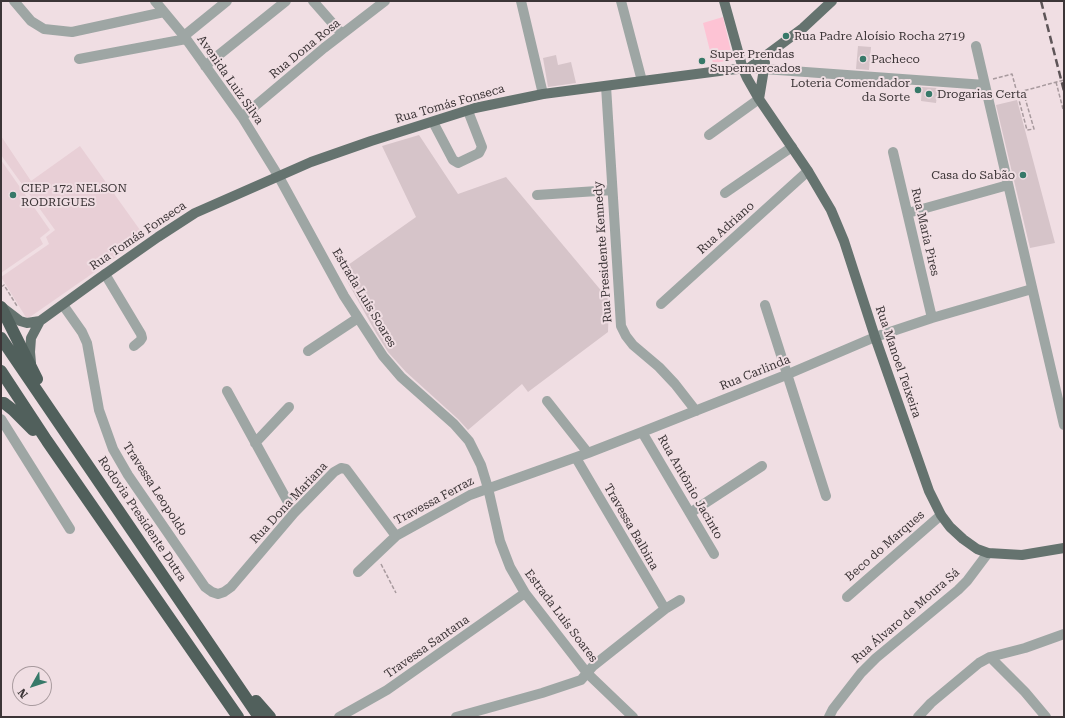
<!DOCTYPE html>
<html>
<head>
<meta charset="utf-8">
<style>
  body { margin:0 }
  #map { position:relative; width:1065px; height:718px; overflow:hidden; background:#f0dee3; font-family:"Roboto Serif",serif }
  canvas { display:block }
  .frame { position:absolute; inset:0; border:2px solid #3c3537; pointer-events:none }
  .north { position:absolute; left:12px; top:666px; width:40px; height:40px; box-sizing:border-box; background:#f0dee3; border:1px solid #a89a9e; border-radius:50%; rotate:231deg; font-size:11px; font-weight:700; line-height:16px; text-align:center; color:#3c3537 }
  .north::after { content:''; display:block; margin:auto; width:14px; height:18px; background:#377969; clip-path:polygon(50% 0,100% 100%,50% 72%,0 100%) }
</style>
</head>
<body>
<div id="map">
<canvas width="1065" height="718"></canvas>
<div class="frame"></div>
<div class="north">N</div>
</div>
<script>
const c = document.querySelector('canvas').getContext('2d');
c.lineJoin = 'round';
function paint(path, color) { c.fillStyle = color; c.fill(path, 'evenodd'); }
const toPath = rows => new Path2D(rows.map(r => 'M' + r).join(''));
function trace(path, color, width, dash) { c.strokeStyle = color; c.lineWidth = width; c.lineCap = dash ? 'butt' : 'round'; c.setLineDash(dash || []); c.stroke(path); }
function drawText(font, color, halo, rows, align = 'center') {
  c.font = font + ' "Roboto Serif",serif'; c.lineWidth = 4; c.setLineDash([]); c.textBaseline = 'middle'; c.strokeStyle = halo; c.fillStyle = color; for (const [text, x, y, turn = 0] of rows) {
    c.save(); c.translate(x, y); c.rotate((+turn || 0) * Math.PI / 180); c.textAlign = isNaN(turn) ? turn : align; if (halo) c.strokeText(text, 0, 0); c.fillText(text, 0, 0); c.restore();
  }
}
paint(toPath([
  [1,136,31,181,80,146,145,237,27,319,1,277,49,244,46,237,55,230,1,155],
  [1,160,50,230,40,238,43,244,1,273]
]), '#e8cfd6');
paint(toPath([
  [723,17,733,60,713,63,703,23]
]), '#fdc3d4');
paint(toPath([
  [858,46,871,47,869,70,856,69],
  [556,55,558,65,571,62,576,83,548,87,543,58],
  [922,87,938,88,936,103,921,101],
  [1017,100,1055,243,1030,248,996,105],
  [419,135,458,194,506,177,609,300,608,332,528,392,522,384,468,430,458,419,406,372,388,352,376,333,341,270,416,217,382,146]
]), '#d6c4c9');
trace(toPath([
  [993,79,1012,74,1027,130,1034,129,1023,91,1064,80],
  [1056,82,1063,109],
  [1,287,4,285,17,306],
  [381,564,396,593]
]), '#a89a9e', 1.5, [4, 2]);
trace(toPath([
  [14,1,31,21,44,29,72,32,164,12],
  [155,1,184,36,242,117,279,177,344,296,383,356,401,377,454,424,469,441,481,465,488,488,500,541,510,567,525,593,587,673,633,717],
  [313,1,342,34],
  [521,1,543,94],
  [621,1,642,81],
  [184,36,227,1],
  [976,46,1064,425],
  [79,59,186,39],
  [205,66,286,1],
  [764,69,985,85],
  [606,86,621,326,626,336,633,345,659,367,675,384,696,411],
  [242,117,324,48,385,1],
  [433,122,453,160,458,163,479,153,482,147,468,111],
  [709,135,759,99],
  [893,152,932,318],
  [725,193,792,147],
  [537,195,612,190],
  [908,213,1008,185],
  [105,274,141,334,142,338,140,341,134,346],
  [661,304,808,171],
  [63,305,82,332,87,343,99,410,113,449,128,475,205,587,212,592,218,594,224,592,231,587,294,513,334,472,341,468,346,469,396,536],
  [765,305,826,496],
  [308,351,358,318],
  [227,391,294,513],
  [547,401,588,453],
  [1,419,70,529],
  [642,432,714,554],
  [255,443,289,407],
  [576,458,665,609],
  [690,513,762,466],
  [358,572,396,536,470,495,588,453,642,432,786,375,875,337,932,318,1032,289],
  [847,597,941,515],
  [990,657,1025,692,1046,717],
  [339,717,387,690,525,593],
  [456,717,542,693,581,680,593,666,665,609,680,600],
  [829,717,833,709,861,673,876,658,958,590,967,581,988,553],
  [918,717,931,703,979,663,990,657,1025,648,1064,634]
]), '#9ea6a4', 10);
trace(toPath([
  [724,1,743,69,747,78,759,99,808,171,831,210,844,241,875,337,929,491,941,515,950,527,963,539,977,549,988,553,1022,555,1064,548],
  [749,68,803,28,832,1],
  [759,99,765,63],
  [3,308,20,321,27,323,40,321],
  [31,363,30,352,31,338,40,321,98,279,158,237,195,213,311,162,371,141,475,108,543,94,727,70,749,68,764,69]
]), '#65736f', 10);
trace(toPath([
  [1,307,37,379],
  [1,338,259,717],
  [1,371,47,441,238,717],
  [1,403,4,403,13,410,33,430],
  [256,701,270,717]
]), '#51605c', 12);
trace(toPath([
  [1041,1,1064,91]
]), '#5e5558', 2.5, [8, 4]);
for (const [x, y, r, color] of [
  [786,36,4,"#377969"],
  [863,59,4,"#377969"],
  [702,61,4,"#377969"],
  [918,90,4,"#377969"],
  [929,94,4,"#377969"],
  [1023,175,4,"#377969"],
  [13,195,4,"#377969"]
]) { const dot = new Path2D(); dot.arc(x, y, r, 0, 2 * Math.PI); c.fillStyle = color; c.fill(dot); trace(dot, '#f0dee3', 1.5); }
drawText('12px', '#3c3537', '#f0dee3', [
  ["Rua Padre Aloísio Rocha 2719",794,36],
  ["Super Prendas",710,54],
  ["Supermercados",710,68],
  ["Pacheco",871,59],
  ["Loteria Comendador",910,83,"right"],
  ["da Sorte",910,97,"right"],
  ["Drogarias Certa",937,94],
  ["Casa do Sabão",1015,175,"right"],
  ["CIEP 172 NELSON",21,188],
  ["RODRIGUES",21,202]
], 'left');
drawText('12px', '#3c3537', '#f0dee3', [
  ["Rua Dona Rosa",305,49,-39],
  ["Avenida Luiz Silva",230,80,55],
  ["Rua Tomás Fonseca",450,104,-16],
  ["Rua Adriano",726,228,-42],
  ["Rua Maria Pires",925,232,77],
  ["Rua Tomás Fonseca",138,236,-34],
  ["Rua Presidente Kennedy",603,252,-94],
  ["Estrada Luís Soares",364,298,59],
  ["Rua Manoel Teixeira",898,362,71],
  ["Rua Carlinda",755,373,-22],
  ["Rua Antônio Jacinto",690,487,60],
  ["Travessa Leopoldo",155,489,57],
  ["Travessa Ferraz",434,501,-28],
  ["Rua Dona Mariana",289,503,-47],
  ["Rodovia Presidente Dutra",142,519,56],
  ["Travessa Balbina",631,527,60],
  ["Beco do Marques",885,546,-41],
  ["Estrada Luís Soares",561,616,53],
  ["Rua Álvaro de Moura Sá",906,616,-41],
  ["Travessa Santana",427,647,-35]
]);
</script>
</body>
</html>
